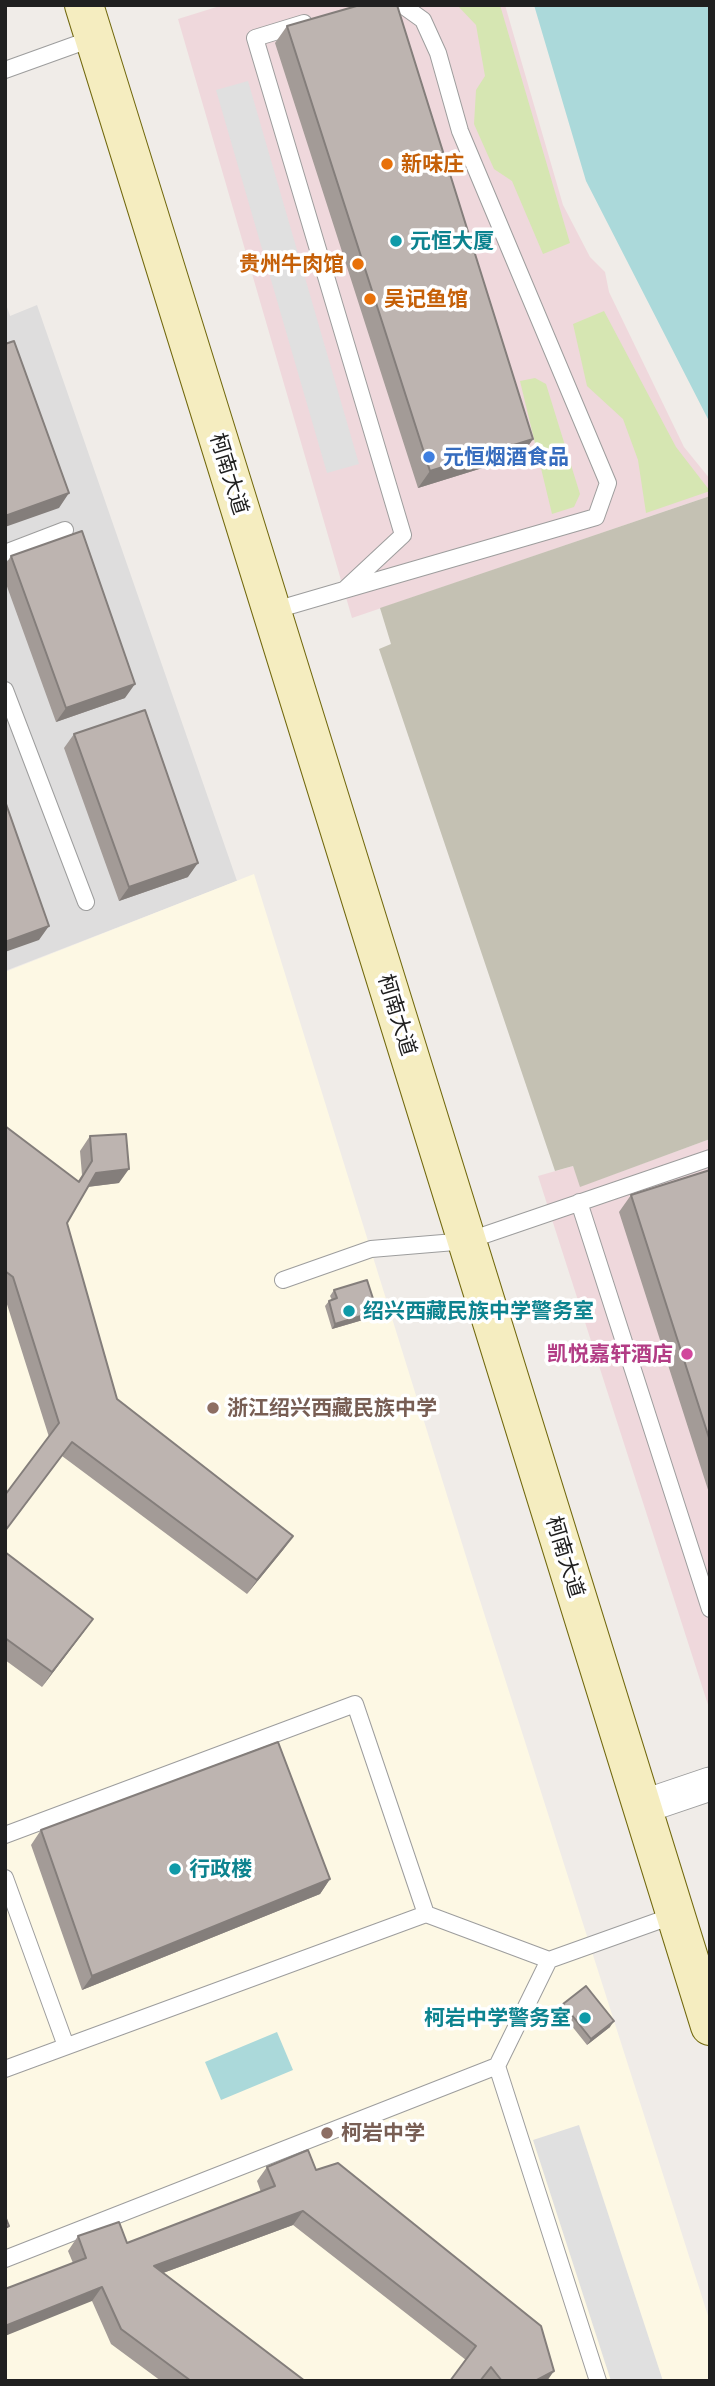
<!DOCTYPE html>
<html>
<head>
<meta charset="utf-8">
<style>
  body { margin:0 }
  #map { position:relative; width:715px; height:2386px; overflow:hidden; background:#f0ece8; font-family:"Golos Text",sans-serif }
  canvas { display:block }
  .frame { position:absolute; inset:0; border:7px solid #202020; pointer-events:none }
</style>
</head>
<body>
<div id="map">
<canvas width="715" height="2386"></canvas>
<div class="frame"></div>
</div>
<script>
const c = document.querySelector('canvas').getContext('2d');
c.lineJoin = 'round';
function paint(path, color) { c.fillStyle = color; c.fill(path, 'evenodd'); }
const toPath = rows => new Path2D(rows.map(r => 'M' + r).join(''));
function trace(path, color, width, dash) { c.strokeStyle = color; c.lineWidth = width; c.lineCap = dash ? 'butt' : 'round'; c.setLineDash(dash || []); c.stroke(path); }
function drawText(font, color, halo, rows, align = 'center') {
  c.font = font + ' "Golos Text","Noto Sans SC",sans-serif'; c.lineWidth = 7; c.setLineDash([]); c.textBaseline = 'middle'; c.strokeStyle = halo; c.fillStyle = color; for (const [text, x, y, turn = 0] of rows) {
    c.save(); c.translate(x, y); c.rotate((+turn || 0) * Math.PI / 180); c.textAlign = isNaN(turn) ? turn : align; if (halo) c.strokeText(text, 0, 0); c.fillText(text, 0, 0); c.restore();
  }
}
paint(toPath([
  [5,301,10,316,37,305,237,881,5,971]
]), '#dedddd');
paint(toPath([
  [223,5,505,5,563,205,590,257,605,272,609,292,684,447,710,479,710,496,352,618,178,19],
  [710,1139,710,1711,538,1176,573,1166,581,1186]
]), '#efd8dc');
paint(toPath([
  [254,874,469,1566,710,2322,710,2381,5,2381,5,972]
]), '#fdf8e4');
paint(toPath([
  [710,496,710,1139,580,1187,573,1166,555,1171,379,649,391,644,380,608]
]), '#c4c1b3');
paint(toPath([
  [457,5,500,5,570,243,543,254,512,181,494,169,474,124,476,90,485,76,476,25],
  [604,311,676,447,710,491,646,513,638,460,623,419,587,386,573,324],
  [535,378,546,384,580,494,574,507,552,514,520,381]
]), '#d6e6b2');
paint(toPath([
  [248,81,359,464,327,473,216,90],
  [579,2125,663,2381,611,2381,533,2140]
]), '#e0e0e0');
paint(toPath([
  [534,5,710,5,710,423,586,181],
  [277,2032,293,2070,221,2100,205,2062]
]), '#abd9da');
const service = toPath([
  [5,70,94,38],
  [5,553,65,530],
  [344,590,596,517,608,483,460,131,438,53,423,20,402,5],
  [272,611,344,590,403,535,255,38,304,23],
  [5,690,86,902],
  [579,1202,710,1609],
  [283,1280,371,1249,467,1241,710,1158],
  [5,1835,355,1704,426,1914],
  [5,1878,66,2046],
  [497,2066,598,2381],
  [5,2069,426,1914,549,1960,675,1915],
  [5,2259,497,2066,549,1960]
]);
const minor = toPath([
  [642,1807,710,1784]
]);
const secondary = toPath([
  [84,5,710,2026]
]);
trace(service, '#9d9d9d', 18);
trace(minor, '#9d9d9d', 35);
trace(secondary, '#71680d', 40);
trace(service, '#fff', 16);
trace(minor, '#fff', 33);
trace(secondary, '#f5edc0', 38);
paint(toPath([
  [287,26,533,439,521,456,418,488,275,43],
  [11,556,125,698,56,722,5,581,5,565],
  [74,734,188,877,119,901,64,748],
  [5,1126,78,1181,82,1175,80,1151,90,1136,119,1183,88,1187,67,1223,117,1399,293,1536,247,1594,62,1456,49,1437,5,1298],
  [710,1170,710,1496,619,1212,631,1195],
  [334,1290,377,1311,373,1317,332,1329,325,1306,329,1301,332,1300,330,1296],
  [5,1552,93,1619,42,1687,5,1660],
  [41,1830,330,1879,320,1894,82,1990,31,1845],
  [563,2004,610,2027,587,2045,559,2010],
  [267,2167,316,2170,547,2381,450,2381,466,2360,293,2225,163,2273,305,2381,161,2381,111,2344,92,2301,73,2263,68,2251,78,2236,127,2243,261,2192,257,2181]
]), '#a39b97');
paint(toPath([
  [533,439,521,456,418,488,430,471],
  [69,493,59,508,5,527,5,516],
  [135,684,125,698,56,722,66,708],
  [198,863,188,877,119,901,129,887],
  [49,926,39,940,5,952,5,942],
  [129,1169,119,1183,86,1187,96,1173],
  [377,1311,373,1317,332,1329,335,1324],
  [293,1536,283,1550,247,1594,257,1580],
  [93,1619,83,1633,42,1687,52,1672],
  [330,1879,320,1894,82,1990,92,1976],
  [614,2021,610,2027,587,2045,591,2039],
  [303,2211,293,2225,144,2280,154,2266],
  [102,2287,92,2301,5,2336,5,2326],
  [554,2371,547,2381,535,2381]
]), '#847e7b');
const building = toPath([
  [360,5,397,5,533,439,430,471,287,26,360,5],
  [14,341,69,493,5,516,5,344,14,341],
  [82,531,135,684,66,708,11,556,82,531],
  [145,710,198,863,129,887,74,734,145,710],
  [5,801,49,926,5,942,5,801],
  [5,1126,79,1182,92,1161,90,1136,126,1134,129,1169,96,1173,67,1223,117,1399,293,1536,257,1580,72,1442,5,1531,5,1495,59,1423,13,1277,5,1271,5,1126],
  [710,1170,710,1441,631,1195,710,1170],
  [367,1280,377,1311,335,1324,329,1301,337,1298,334,1290,367,1280],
  [5,1552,93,1619,52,1672,5,1638,5,1552],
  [278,1742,330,1879,92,1976,41,1830,278,1742],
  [586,1986,614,2021,591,2039,563,2004,586,1986],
  [308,2150,316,2170,338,2163,541,2326,554,2371,535,2381,502,2381,491,2367,480,2381,450,2381,476,2346,303,2211,154,2266,305,2381,191,2381,121,2329,102,2287,5,2326,5,2289,86,2258,78,2236,119,2222,127,2243,275,2186,267,2167,308,2150],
  [5,2216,9,2226,5,2228,5,2216]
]);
paint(building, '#bdb4b0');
trace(building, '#847e7b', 2);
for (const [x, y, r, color] of [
  [387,164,7,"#e8710a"],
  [396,241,7,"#0f9aa8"],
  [358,264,7,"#e8710a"],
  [370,299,7,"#e8710a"],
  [429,457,7,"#3f7fe0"],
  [349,1311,7,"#0f9aa8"],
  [687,1354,7,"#d1479c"],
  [213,1408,7,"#8d6e63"],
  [175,1869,7,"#0f9aa8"],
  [585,2018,7,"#0f9aa8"],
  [327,2133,7,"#8d6e63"]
]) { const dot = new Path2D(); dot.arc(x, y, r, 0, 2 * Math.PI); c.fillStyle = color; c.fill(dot); trace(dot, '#fff', 2.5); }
drawText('bold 21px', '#c56008', '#fff', [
  ["新味庄",401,164],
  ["贵州牛肉馆",344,264,"right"],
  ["吴记鱼馆",384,299]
], 'left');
drawText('bold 21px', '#0d838f', '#fff', [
  ["元恒大厦",410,241],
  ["绍兴西藏民族中学警务室",363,1311],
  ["行政楼",189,1869],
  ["柯岩中学警务室",571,2018,"right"]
], 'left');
drawText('bold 21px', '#366cbe', '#fff', [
  ["元恒烟酒食品",443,457]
], 'left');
drawText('21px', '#202020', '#fff', [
  ["柯南大道",229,474,73],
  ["柯南大道",397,1015,73],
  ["柯南大道",565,1557,73]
]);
drawText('bold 21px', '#b23c85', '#fff', [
  ["凯悦嘉轩酒店",673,1354]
], 'right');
drawText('bold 21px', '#785e54', '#fff', [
  ["浙江绍兴西藏民族中学",227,1408],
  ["柯岩中学",341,2133]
], 'left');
</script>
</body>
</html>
